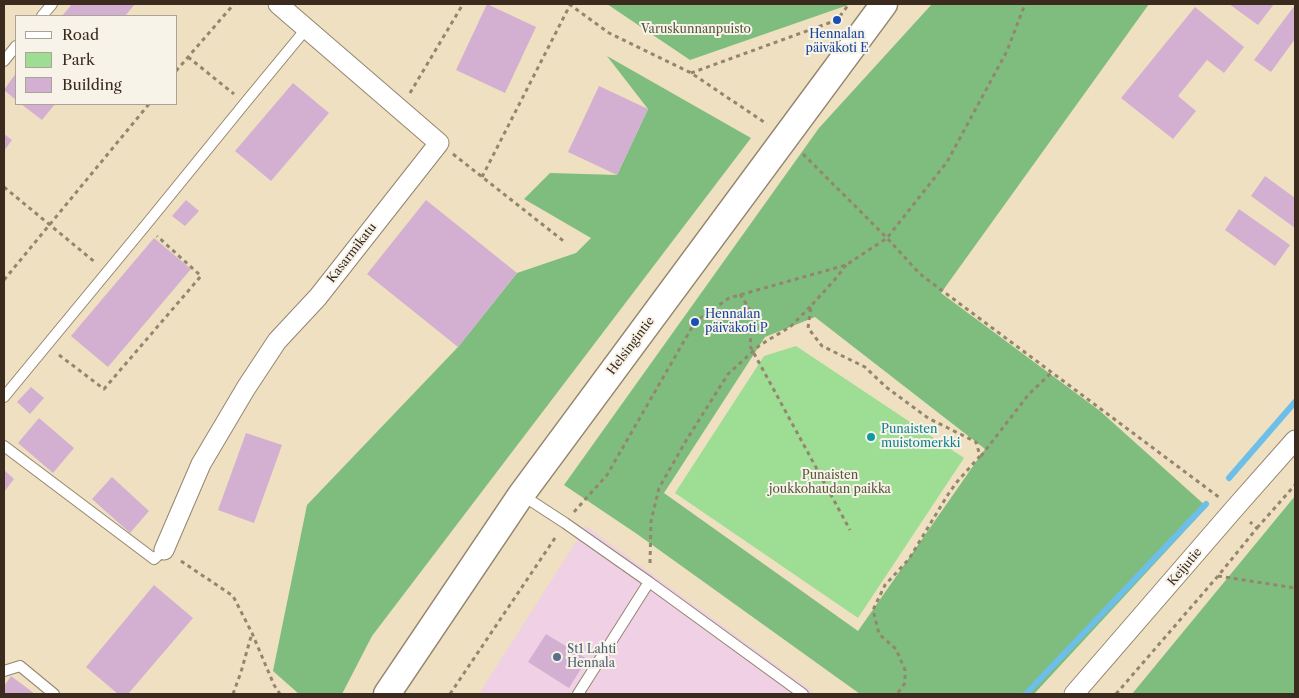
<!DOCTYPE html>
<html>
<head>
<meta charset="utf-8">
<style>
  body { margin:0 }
  #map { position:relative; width:1299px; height:698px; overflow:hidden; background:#eee0c0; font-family:"Libre Caslon Text",serif }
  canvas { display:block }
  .frame { position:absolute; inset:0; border:5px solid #3b2a1e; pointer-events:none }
  .legend { position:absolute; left:15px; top:15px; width:162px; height:90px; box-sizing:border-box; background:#f7f3e8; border:1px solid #aca397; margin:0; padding:6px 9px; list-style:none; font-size:15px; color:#3b2a1e }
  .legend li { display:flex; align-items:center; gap:10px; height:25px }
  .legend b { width:25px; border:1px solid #aca397 }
</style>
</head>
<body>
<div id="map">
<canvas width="1299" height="698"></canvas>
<div class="frame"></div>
<ul class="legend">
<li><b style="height:6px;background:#fff"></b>Road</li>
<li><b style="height:14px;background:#9ede94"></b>Park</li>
<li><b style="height:14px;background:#d3b0d2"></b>Building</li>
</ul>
</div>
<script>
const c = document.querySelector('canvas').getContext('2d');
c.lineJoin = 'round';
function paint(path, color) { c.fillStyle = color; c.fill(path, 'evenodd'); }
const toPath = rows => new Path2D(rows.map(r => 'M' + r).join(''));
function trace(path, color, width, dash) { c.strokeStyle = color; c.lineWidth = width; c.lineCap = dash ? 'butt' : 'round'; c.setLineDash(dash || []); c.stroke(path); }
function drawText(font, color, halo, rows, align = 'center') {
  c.font = font + ' "Libre Caslon Text",serif'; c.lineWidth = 4; c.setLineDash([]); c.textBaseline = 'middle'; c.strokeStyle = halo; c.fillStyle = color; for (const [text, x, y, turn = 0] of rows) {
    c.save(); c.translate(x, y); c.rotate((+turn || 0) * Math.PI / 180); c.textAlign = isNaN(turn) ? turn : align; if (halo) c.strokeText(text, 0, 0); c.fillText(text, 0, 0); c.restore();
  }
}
paint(toPath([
  [586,526,816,694,479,694]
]), '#f0d0e4');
paint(toPath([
  [796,346,964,458,858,618,675,493,764,356]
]), '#9ede94');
paint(toPath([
  [607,4,851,4,690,60],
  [932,4,1149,4,941,293,1100,411,1207,507,1034,694,860,694,637,534,564,485,819,128],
  [815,317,985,449,858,631,664,493,765,337],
  [607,56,751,138,372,636,342,694,299,694,273,671,307,505,458,347,517,273,576,253,591,238,524,199,550,173,617,175,648,109],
  [1295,496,1295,694,1132,694]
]), '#7ebd7e');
trace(toPath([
  [1229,478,1295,402],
  [1026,694,1206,504]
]), '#6dbee8', 6);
paint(toPath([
  [72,4,135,4,125,16,62,16],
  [487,4,536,27,505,93,456,70],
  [1229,4,1274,4,1258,25],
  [1295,5,1295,39,1271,72,1254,60],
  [1195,7,1244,47,1224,73,1207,60,1178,96,1196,111,1173,139,1121,98],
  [16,73,16,100,4,90],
  [293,83,329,113,271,181,235,151],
  [599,86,648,109,617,175,568,152],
  [21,104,55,104,42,120],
  [4,134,12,140,4,151],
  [1265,176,1295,198,1295,228,1251,196],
  [186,200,199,211,185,226,172,216],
  [426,200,517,273,458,347,367,274],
  [1239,209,1290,245,1275,266,1225,230],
  [154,238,191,269,108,367,71,336],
  [31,387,44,398,30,414,17,402],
  [39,418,74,448,53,473,18,443],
  [246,433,282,445,254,523,218,510],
  [4,470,14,479,4,492],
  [112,477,149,511,130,533,92,499],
  [154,585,193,618,128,694,118,694,86,667],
  [546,634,587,659,569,688,528,662],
  [11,676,35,694,4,694,4,686]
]), '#d3b0d2');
const service = toPath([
  [42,16,52,4],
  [4,61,16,46],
  [4,397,145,226,245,103,306,29],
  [4,446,154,559,164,550],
  [522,495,565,523,649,582,578,694],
  [649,582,803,694],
  [4,671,20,666,54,694]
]);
const minor = toPath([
  [164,550,201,464,246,388,277,341,318,297,439,143,278,4],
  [1074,694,1234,509,1295,440]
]);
const secondary = toPath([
  [387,694,521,495,884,4]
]);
trace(service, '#94856f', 12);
trace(minor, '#94856f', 21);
trace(secondary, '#94856f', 29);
trace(toPath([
  [569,4,609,33,691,73,767,124],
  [188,57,234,94],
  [176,71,234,4],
  [691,73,837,20,849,4],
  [410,93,463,4],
  [453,154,566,243],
  [803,154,887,238,920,274,1220,498],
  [482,177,570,5],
  [4,187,96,263],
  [846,265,837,277,811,306,808,328,822,346,865,367,886,387,928,418,976,442,980,456,956,483,947,496,909,559,885,585,873,610,879,634,896,649,905,670,905,683,897,694],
  [4,280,149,104],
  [740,294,753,315,750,346,850,530],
  [59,355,104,389,201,276,157,236],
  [981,456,1029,394,1052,372],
  [574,512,607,475,695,322,729,298,846,265,887,238,947,162,1007,51,1025,4],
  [1257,528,1295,485],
  [181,561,233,596,252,633,274,685,280,694],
  [650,563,651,521,659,488,687,439,728,374,760,345,790,327,811,306],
  [1218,576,1295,588],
  [233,694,241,672,252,633],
  [450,694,557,535],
  [1116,694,1218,576,1257,528,1250,522]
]), '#94856f', 3, [4, 4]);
trace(service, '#fff', 10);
trace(minor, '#fff', 19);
trace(secondary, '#fff', 26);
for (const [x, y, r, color] of [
  [837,20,5,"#1a4fb4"],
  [695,322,5,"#1a4fb4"],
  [871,437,5,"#0f9aa8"],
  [557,657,5,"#5c6f8a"]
]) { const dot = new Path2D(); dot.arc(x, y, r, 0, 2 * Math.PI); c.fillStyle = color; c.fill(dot); trace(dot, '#f7f3e8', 2); }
drawText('12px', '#54573c', '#f7f3e8', [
  ["Varuskunnanpuisto",696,30],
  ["Punaisten",830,476],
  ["joukkohaudan paikka",830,490]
]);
drawText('12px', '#164399', '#f7f3e8', [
  ["Hennalan",837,35],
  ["päiväkoti E",837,49],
  ["Hennalan",705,315,"left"],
  ["päiväkoti P",705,329,"left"]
]);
drawText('12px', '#3b2a1e', '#f7f3e8', [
  ["Kasarmikatu",352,253,-52],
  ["Helsingintie",631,346,-53],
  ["Keijutie",1185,567,-50]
]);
drawText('12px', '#0d838f', '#f7f3e8', [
  ["Punaisten",881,430],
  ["muistomerkki",881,444]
], 'left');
drawText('12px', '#4e5e75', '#f7f3e8', [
  ["St1 Lahti",567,650],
  ["Hennala",567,664]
], 'left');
</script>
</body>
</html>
